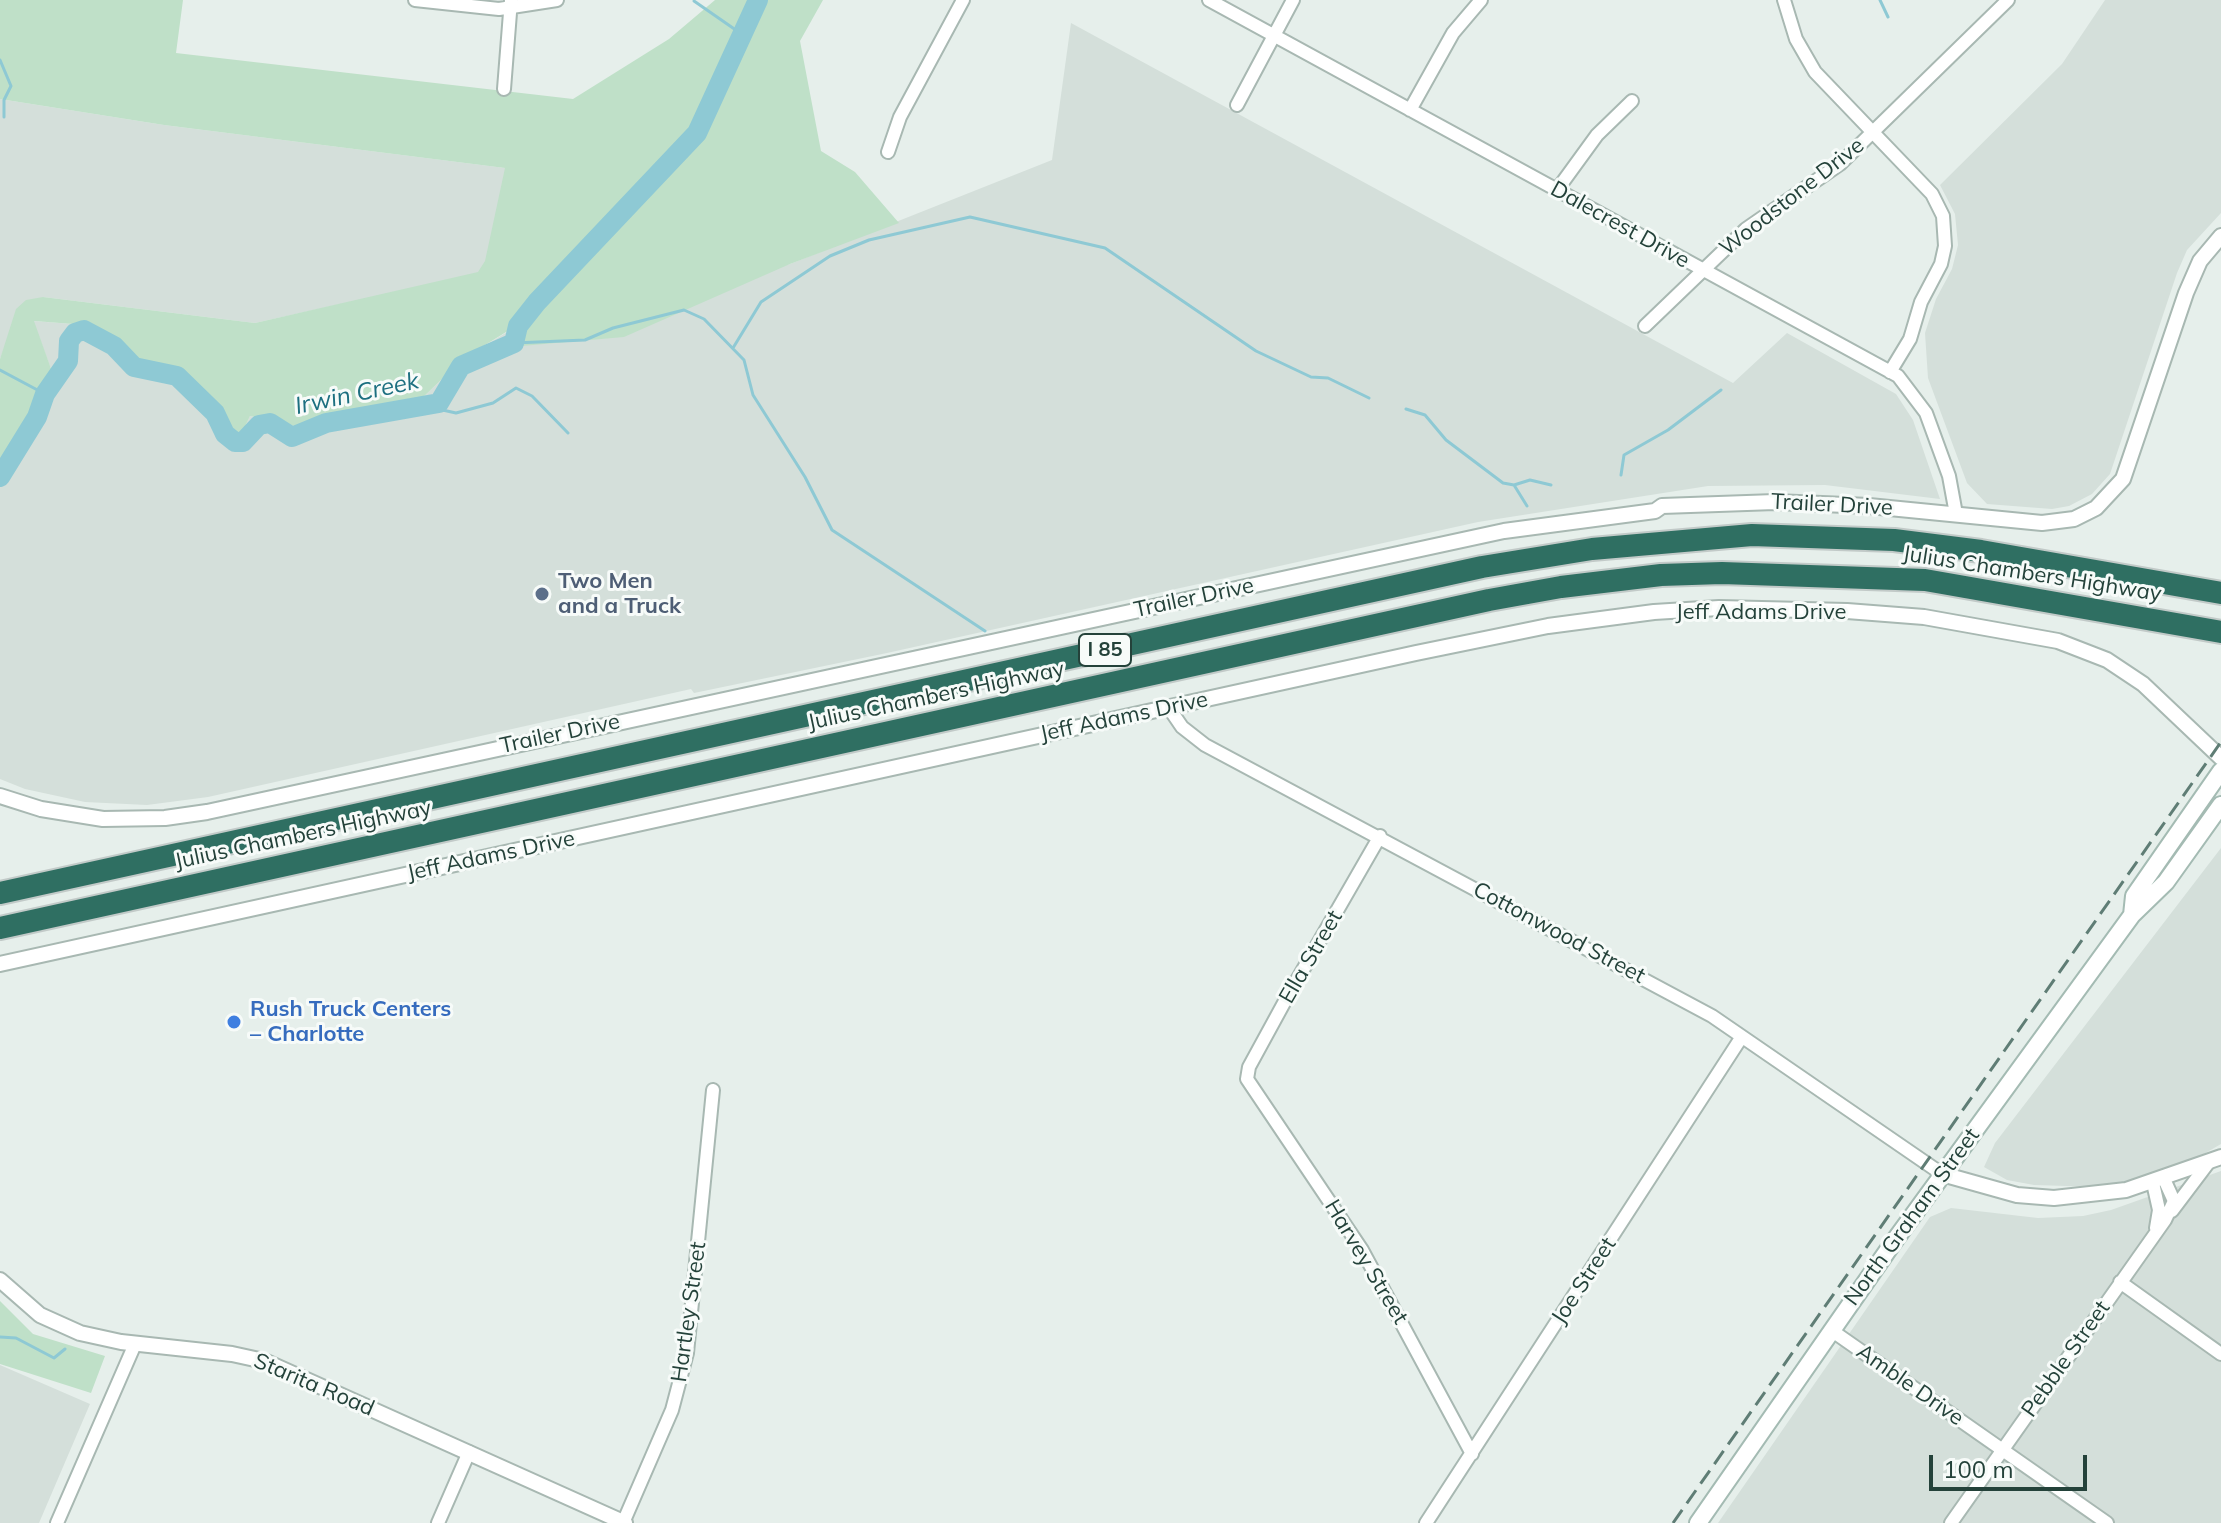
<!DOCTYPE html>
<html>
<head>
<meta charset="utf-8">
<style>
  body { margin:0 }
  #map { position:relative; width:2221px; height:1523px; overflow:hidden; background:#e6efeb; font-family:Mulish,sans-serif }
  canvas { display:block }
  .scale { position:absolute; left:1929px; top:1455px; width:158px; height:36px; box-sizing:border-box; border:4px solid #24423a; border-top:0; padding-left:10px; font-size:24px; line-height:28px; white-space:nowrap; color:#24423a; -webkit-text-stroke:6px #f7fbf9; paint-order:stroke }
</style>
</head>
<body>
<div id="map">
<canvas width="2221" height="1523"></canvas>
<div class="scale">100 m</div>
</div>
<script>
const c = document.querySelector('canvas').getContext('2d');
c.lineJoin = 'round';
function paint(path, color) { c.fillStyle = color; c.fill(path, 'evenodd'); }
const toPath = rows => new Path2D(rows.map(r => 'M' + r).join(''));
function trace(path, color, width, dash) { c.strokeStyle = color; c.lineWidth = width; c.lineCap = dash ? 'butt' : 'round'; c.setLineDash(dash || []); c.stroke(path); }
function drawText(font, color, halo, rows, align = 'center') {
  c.font = font + ' Mulish,sans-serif'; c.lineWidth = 6; c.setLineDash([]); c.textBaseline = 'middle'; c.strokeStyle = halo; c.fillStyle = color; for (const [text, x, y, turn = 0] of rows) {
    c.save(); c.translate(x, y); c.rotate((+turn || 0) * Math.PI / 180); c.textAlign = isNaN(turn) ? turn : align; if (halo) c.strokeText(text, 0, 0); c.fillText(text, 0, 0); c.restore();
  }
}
paint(toPath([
  [2105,0,2221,0,2221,213,2187,250,2177,273,2110,474,2092,494,2069,506,2052,509,1987,504,1967,483,1928,378,1925,333,1936,299,1952,269,1958,245,1955,214,1940,185,2062,64],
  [1071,23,1733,383,1787,333,1896,394,1913,420,1940,499,1825,485,1708,486,1478,522,887,653,694,693,691,689,208,797,147,805,85,802,25,789,0,779,0,477,14,460,40,396,54,377,33,321,86,325,132,366,162,364,185,376,240,436,250,416,299,427,418,402,464,358,512,329,510,346,790,264,1052,160],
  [0,99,164,125,553,174,530,262,255,323,43,297,8,339,0,359],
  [2221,848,2221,1144,2183,1166,2135,1182,2099,1187,2034,1185,2007,1180,1984,1167,1995,1143],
  [2221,1171,2221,1523,1718,1523,1930,1217,1951,1208,2038,1218,2083,1216,2111,1210],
  [0,1365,90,1404,39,1523,0,1523]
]), '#d4dfda');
paint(toPath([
  [0,0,183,0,176,53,573,99,669,39,715,0,823,0,800,41,821,151,855,172,899,223,790,264,624,337,510,347,511,329,464,358,418,402,299,427,250,416,240,437,185,376,162,364,132,366,86,325,34,321,54,377,40,396,14,460,0,477,0,359,16,309,26,300,43,297,255,323,478,272,485,261,505,168,164,125,0,99],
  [0,1301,33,1334,105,1356,91,1393,0,1364]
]), '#bfe0c8');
trace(toPath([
  [1880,0,1888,17],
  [694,1,743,35],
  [0,60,11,86,4,100,4,117],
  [514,343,585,340,613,328,684,310,704,319,744,360,753,395,805,477,832,530,985,631],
  [733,348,761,302,830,256,869,240,970,217,1105,248,1256,351,1311,377,1328,378,1369,398],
  [0,370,45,394],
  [439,403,438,409,456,413,493,403,516,388,532,396,568,433],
  [1406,409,1425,415,1446,440,1503,483,1514,485,1530,480,1551,485],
  [1621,475,1624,455,1668,430,1721,390],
  [1514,485,1527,506],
  [0,1337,16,1338,54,1358,65,1349]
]), '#8ec9d4', 3);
trace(toPath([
  [0,477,37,417,45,394,68,361,69,341,75,333,84,330,114,346,134,367,177,376,215,413,225,434,235,442,243,442,259,425,270,423,292,437,326,423,439,403,461,366,514,343,518,326,537,302,697,133,758,0]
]), '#8ec9d4', 20);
const minor = toPath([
  [415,0,499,9,557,0],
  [1209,0,1898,376,1926,413,1949,476,1956,514],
  [1784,0,1796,39,1815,72,1932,194,1943,216,1945,246,1941,264,1921,302,1910,339,1890,372],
  [504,89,511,0],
  [1237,105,1293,0],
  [1410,110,1453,33,1481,0],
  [888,152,900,117,963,0],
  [1557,190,1597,135,1632,101],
  [1645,326,1746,229,1840,164,2008,0],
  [1169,708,1182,727,1205,745,1712,1016,1942,1174],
  [1380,836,1285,1001,1249,1067,1247,1079,1362,1250,1472,1454],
  [2153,1183,2159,1210,2156,1228],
  [2172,1211,2209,1162],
  [2120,1282,2221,1354],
  [1831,1330,2107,1523],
  [57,1523,135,1344],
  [438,1523,469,1452],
  [623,1523,672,1410,687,1353,713,1090],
  [1426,1523,1741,1038],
  [1951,1523,2165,1220,2174,1201,2164,1179]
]);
const tertiary = toPath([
  [0,796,41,809,103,819,165,818,207,812,1504,531,1655,511,1662,506,1775,502,1869,506,2042,523,2074,519,2096,508,2123,479,2186,293,2200,261,2221,236],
  [0,964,1416,653,1548,626,1654,612,1719,608,1847,611,1924,617,2058,641,2107,660,2143,684,2221,758],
  [1942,1174,2017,1195,2054,1198,2126,1190,2221,1157],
  [0,1280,40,1315,80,1333,121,1342,232,1354,264,1361,625,1523]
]);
const secondary = toPath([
  [2132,915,2134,896,2221,771],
  [1698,1523,1895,1240,2132,915,2166,882,2221,805]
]);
const motorway = toPath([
  [0,893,1482,567,1592,549,1752,535,1894,540,1981,551,2221,593],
  [0,928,1489,600,1561,587,1661,575,1722,573,1925,580,2221,632]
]);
trace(minor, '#a8b8b2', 16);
trace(tertiary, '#a8b8b2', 18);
trace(secondary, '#a4bbb3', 20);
trace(motorway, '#c2cac8', 26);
trace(minor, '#fff', 12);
trace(tertiary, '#fff', 14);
trace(secondary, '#fff', 16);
trace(motorway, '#2f6f62', 22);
trace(toPath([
  [1673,1523,2221,742]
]), '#5f7d75', 3, [16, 8]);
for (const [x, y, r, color] of [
  [542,594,8,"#5c6f8a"],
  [234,1022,8,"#3f7fe0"]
]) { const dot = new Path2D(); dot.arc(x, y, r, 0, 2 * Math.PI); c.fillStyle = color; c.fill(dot); trace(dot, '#f7fbf9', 3); }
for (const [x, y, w] of [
  [1105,650,52]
]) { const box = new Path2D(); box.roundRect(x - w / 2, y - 16, w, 32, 6); c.fillStyle = '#f7fbf9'; c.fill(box); trace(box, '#24423a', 2); }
drawText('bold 20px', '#24423a', null, [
  ["I 85",1105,650]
]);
drawText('22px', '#24423a', '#f7fbf9', [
  ["Woodstone Drive",1792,197,-38],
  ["Dalecrest Drive",1620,225,29],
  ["Trailer Drive",1832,505,3],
  ["Julius Chambers Highway",2032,574,9],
  ["Trailer Drive",1194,598,-12],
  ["Jeff Adams Drive",1761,612],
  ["Julius Chambers Highway",936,696,-12],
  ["Jeff Adams Drive",1124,717,-12],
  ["Trailer Drive",560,734,-12],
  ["Julius Chambers Highway",303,835,-12],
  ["Jeff Adams Drive",491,856,-12],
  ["Cottonwood Street",1559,933,28],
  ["Ella Street",1311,957,-60],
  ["North Graham Street",1912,1217,-54],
  ["Harvey Street",1366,1262,59],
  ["Joe Street",1584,1281,-57],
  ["Hartley Street",689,1312,-82],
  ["Pebble Street",2066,1359,-55],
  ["Starita Road",314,1385,23],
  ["Amble Drive",1910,1385,35]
]);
drawText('bold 22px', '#4e5e75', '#f7fbf9', [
  ["Two Men",558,581],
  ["and a Truck",558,606]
], 'left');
drawText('bold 22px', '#366cbe', '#f7fbf9', [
  ["Rush Truck Centers",250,1009],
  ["– Charlotte",250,1034]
], 'left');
drawText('italic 24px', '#1c6f80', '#f7fbf9', [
  ["Irwin Creek",357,394,-12]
]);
</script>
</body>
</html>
